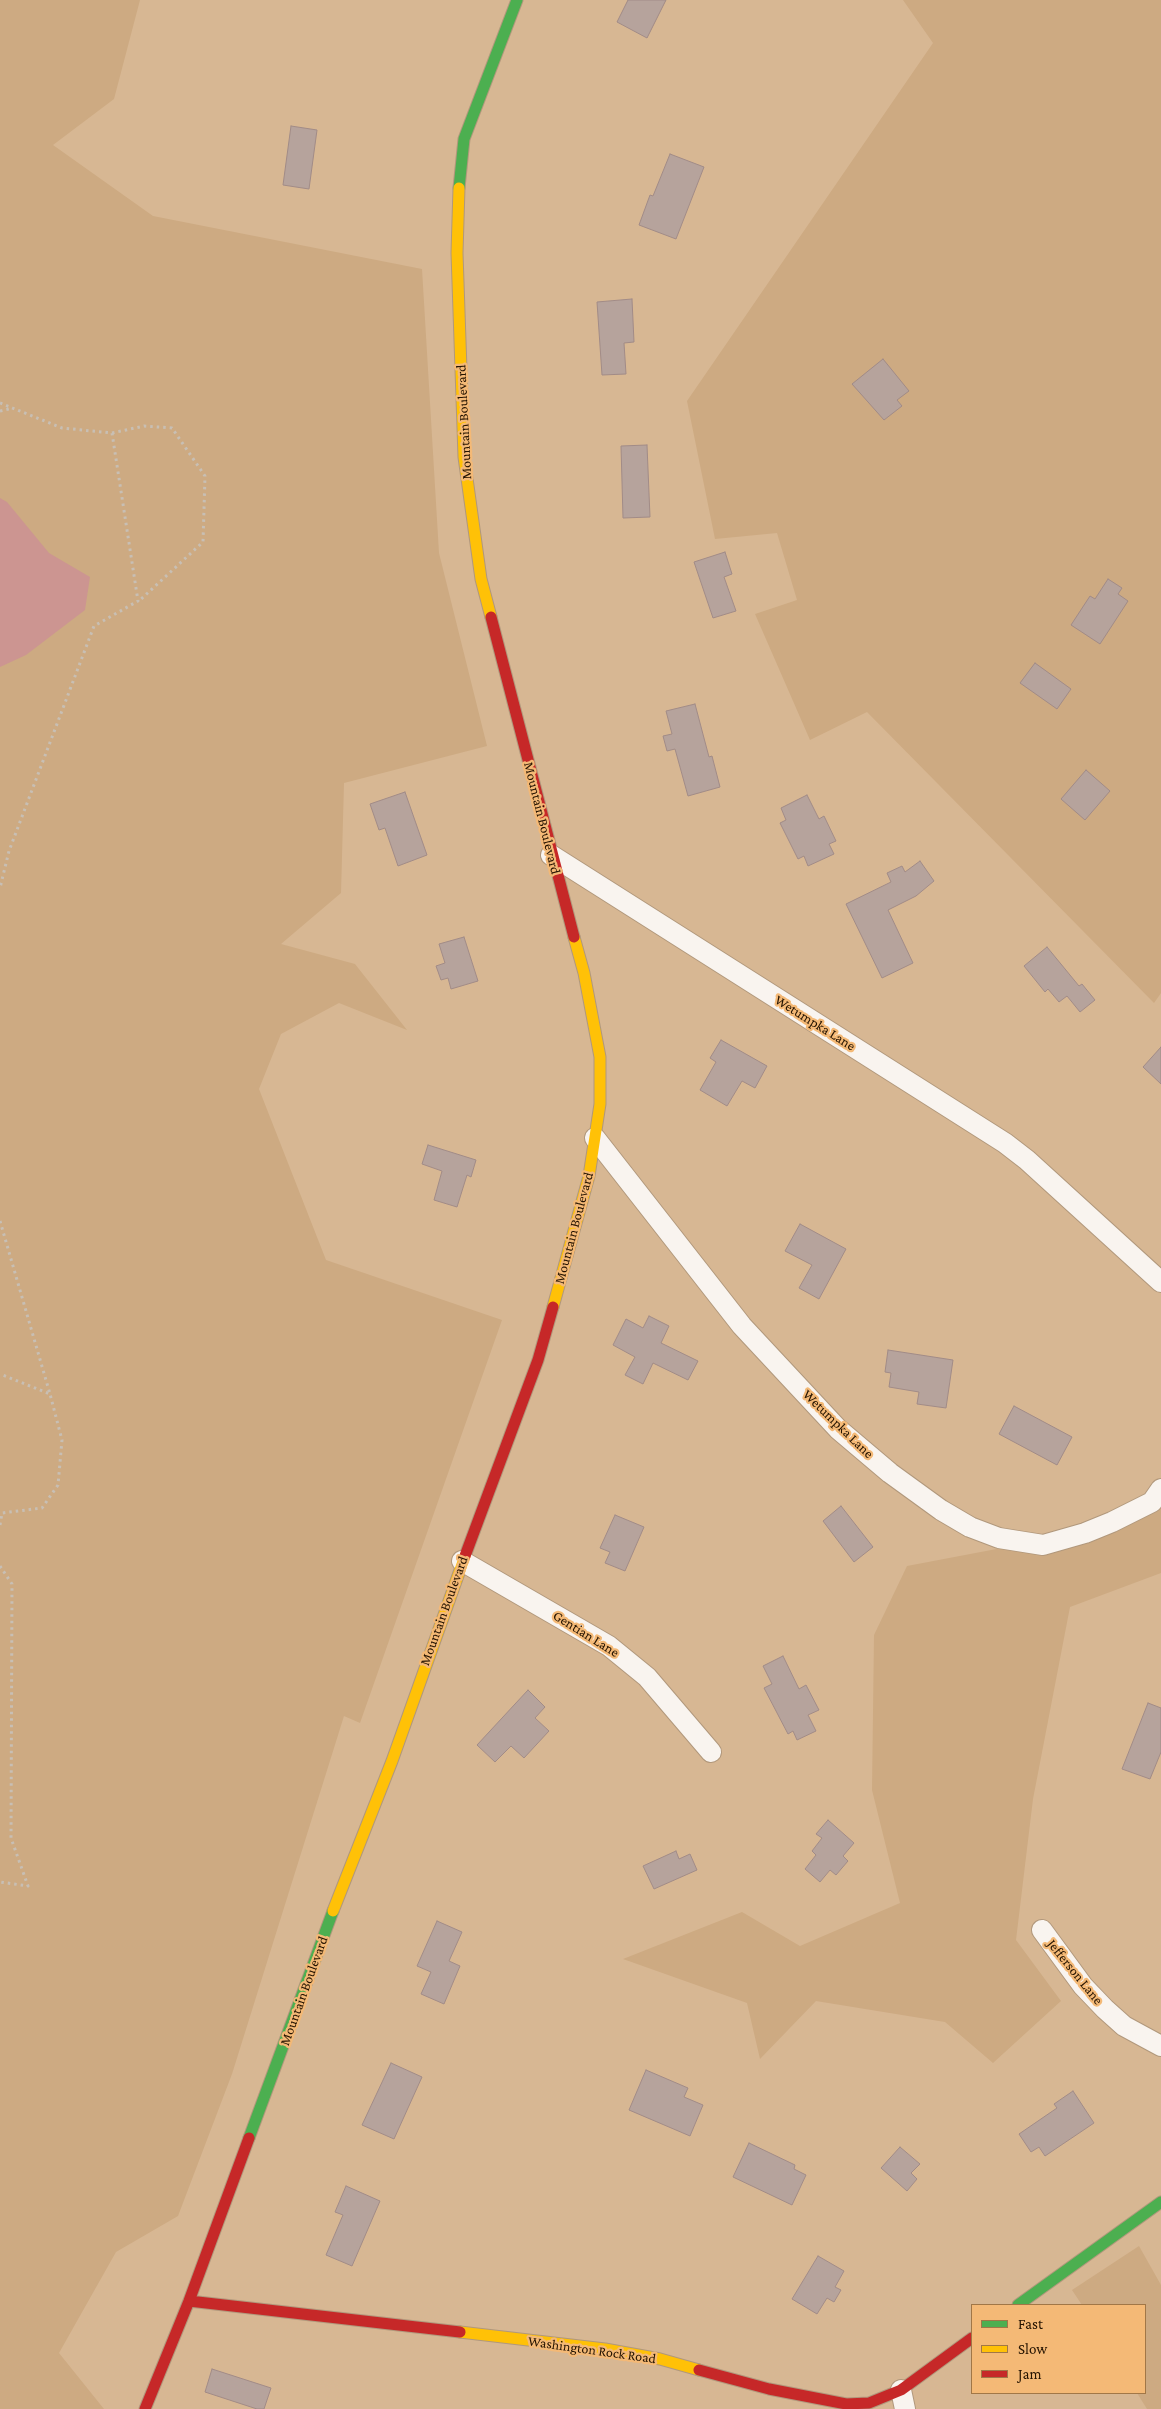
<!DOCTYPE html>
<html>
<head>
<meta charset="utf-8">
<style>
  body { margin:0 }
  #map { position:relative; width:1161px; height:2409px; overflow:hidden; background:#d7b793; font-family:"Crimson Pro",serif }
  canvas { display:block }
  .legend { position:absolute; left:971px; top:2304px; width:175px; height:90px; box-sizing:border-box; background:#f4b976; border:1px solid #a17747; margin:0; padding:6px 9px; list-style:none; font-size:15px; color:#241301 }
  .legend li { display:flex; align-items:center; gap:10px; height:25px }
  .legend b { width:25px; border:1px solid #a17747 }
</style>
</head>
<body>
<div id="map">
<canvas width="1161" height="2409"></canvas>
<ul class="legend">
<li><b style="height:6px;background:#4caf50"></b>Fast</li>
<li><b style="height:6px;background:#ffc107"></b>Slow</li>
<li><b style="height:6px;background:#c62828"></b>Jam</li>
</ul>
</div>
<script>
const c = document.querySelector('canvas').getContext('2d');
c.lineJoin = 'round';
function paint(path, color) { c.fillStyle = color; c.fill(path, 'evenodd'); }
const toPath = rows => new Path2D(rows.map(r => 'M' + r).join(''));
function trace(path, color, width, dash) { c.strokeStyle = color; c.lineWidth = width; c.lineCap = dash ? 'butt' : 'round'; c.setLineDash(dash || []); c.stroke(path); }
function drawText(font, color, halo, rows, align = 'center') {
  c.font = font + ' "Crimson Pro",serif'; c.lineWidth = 4.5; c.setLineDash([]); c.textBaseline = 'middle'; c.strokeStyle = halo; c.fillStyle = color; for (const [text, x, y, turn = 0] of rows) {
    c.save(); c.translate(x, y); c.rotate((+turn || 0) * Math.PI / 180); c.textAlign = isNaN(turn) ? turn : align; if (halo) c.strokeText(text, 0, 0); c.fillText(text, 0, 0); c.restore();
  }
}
paint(toPath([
  [0,0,140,0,114,99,53,145,153,216,422,269,439,553,487,746,344,783,341,893,281,944,355,964,407,1030,339,1003,281,1034,259,1089,326,1260,502,1320,360,1723,344,1716,232,2074,178,2216,116,2252,59,2353,104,2409,0,2409],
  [903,0,1161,0,1161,993,1154,1003,867,712,810,740,755,614,797,600,777,533,715,539,687,401,933,43],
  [1161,1487,1161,1573,1070,1607,1033,1799,1016,1940,1061,2001,993,2063,945,2022,816,2001,760,2059,747,2003,623,1959,742,1912,800,1946,900,1903,872,1790,874,1635,907,1566,1065,1536],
  [1139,2246,1161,2285,1161,2409,1147,2409,1137,2393,1145,2393,1145,2305,1082,2305,1072,2290]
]), '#cdaa82');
paint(toPath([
  [0,498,7,502,49,553,90,577,85,610,26,655,0,667]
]), '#cc9591');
const building = toPath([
  [628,0,666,0,647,38,617,22,628,0],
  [291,126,317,130,309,189,283,185,291,126],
  [670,154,704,167,676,239,639,225,650,195,653,196,670,154],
  [632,299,634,342,624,343,626,374,602,375,597,302,632,299],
  [883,359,909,391,897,400,902,406,884,420,852,384,883,359],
  [647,445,650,517,623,518,621,446,647,445],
  [725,552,732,574,724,577,736,611,713,618,694,562,725,552],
  [1108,579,1122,588,1118,594,1128,601,1100,644,1071,625,1090,596,1095,599,1108,579],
  [1035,663,1071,689,1057,709,1020,683,1035,663],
  [695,704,709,757,712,756,720,787,688,796,675,749,667,751,663,736,672,734,666,711,695,704],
  [1086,770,1110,791,1085,820,1061,799,1086,770],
  [405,792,427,855,398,866,385,828,379,830,370,804,405,792],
  [807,795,819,819,824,816,836,841,829,844,834,854,808,866,804,856,798,859,780,823,786,820,781,808,807,795],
  [920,861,934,881,916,896,888,910,913,963,882,978,846,904,891,882,887,873,902,866,905,872,920,861],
  [464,937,478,981,451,989,448,978,441,980,436,966,445,963,439,944,464,937],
  [1047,947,1079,986,1082,984,1095,1000,1080,1012,1067,996,1059,1002,1048,989,1045,992,1024,966,1047,947],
  [721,1040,767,1066,755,1088,742,1081,727,1106,700,1090,716,1062,710,1058,721,1040],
  [1161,1047,1161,1084,1143,1067,1161,1047],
  [428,1145,476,1160,471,1177,467,1175,457,1207,434,1200,442,1171,422,1164,428,1145],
  [800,1224,846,1249,819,1299,799,1288,812,1265,785,1251,800,1224],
  [649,1316,669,1326,661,1343,698,1361,688,1380,653,1363,643,1384,625,1375,635,1357,613,1345,626,1319,643,1328,649,1316],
  [888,1350,953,1360,946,1408,917,1404,919,1392,889,1387,891,1373,885,1372,888,1350],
  [1014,1406,1072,1437,1057,1465,999,1434,1014,1406],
  [841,1506,873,1547,854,1562,823,1521,841,1506],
  [615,1515,644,1527,625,1571,605,1563,610,1552,600,1548,615,1515],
  [783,1656,799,1689,806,1685,819,1710,808,1715,816,1731,797,1740,793,1731,788,1734,764,1688,772,1684,763,1666,783,1656],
  [528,1690,545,1707,535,1718,549,1731,524,1758,511,1746,495,1762,477,1745,528,1690],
  [1148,1703,1161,1708,1161,1752,1150,1779,1122,1769,1148,1703],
  [828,1820,854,1843,843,1856,848,1861,836,1875,830,1870,820,1882,805,1869,816,1855,812,1851,822,1838,816,1834,828,1820],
  [676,1851,679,1859,690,1854,697,1870,654,1889,643,1866,676,1851],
  [437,1921,462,1932,449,1961,460,1966,444,2004,421,1994,431,1972,417,1966,437,1921],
  [391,2063,422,2077,394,2139,362,2125,391,2063],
  [646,2070,688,2088,684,2097,703,2105,690,2136,629,2110,646,2070],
  [1073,2091,1094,2123,1045,2156,1039,2147,1031,2152,1019,2134,1057,2108,1054,2104,1073,2091],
  [749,2143,795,2165,794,2169,806,2175,792,2205,733,2177,749,2143],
  [900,2147,920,2164,911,2173,917,2179,907,2191,881,2168,900,2147],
  [346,2186,380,2201,352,2266,326,2255,343,2215,335,2212,346,2186],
  [818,2256,844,2271,835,2287,841,2290,834,2302,827,2298,817,2314,792,2299,818,2256],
  [212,2369,271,2388,264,2409,257,2409,205,2392,212,2369]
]);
paint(building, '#b6a39c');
trace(building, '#a18b87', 1);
const street = toPath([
  [551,855,1005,1143,1027,1160,1161,1282],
  [595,1138,742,1326,838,1429,890,1473,941,1510,970,1527,999,1538,1043,1545,1085,1533,1112,1522,1152,1502,1161,1489],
  [462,1561,609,1646,647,1677,711,1752],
  [1042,1930,1083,1986,1105,2009,1124,2026,1161,2046],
  [901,2390,905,2409]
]);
const fast = toPath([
  [459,188,464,139,517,0],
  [249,2138,333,1911],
  [1018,2305,1161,2202]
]);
const slow = toPath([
  [459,188,457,253,464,457,481,579,491,617],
  [553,1307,589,1176,600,1104,600,1057,584,973,574,937],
  [333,1911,392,1761,465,1556],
  [460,2332,605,2349,660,2359,699,2370]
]);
const jam = toPath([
  [491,617,574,937],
  [465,1556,538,1360,553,1307],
  [189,2301,460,2332],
  [699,2370,769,2389,846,2404,869,2403,901,2390,972,2338],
  [145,2409,189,2301,249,2138]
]);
trace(street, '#b1987c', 22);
trace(fast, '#b1987c', 13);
trace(slow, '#b1987c', 13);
trace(jam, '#b1987c', 13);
trace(toPath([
  [0,403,62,428,112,433,138,601,94,626,9,851,0,888],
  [0,411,9,409],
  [112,433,144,426,172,428,205,476,203,542,139,601],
  [0,1221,50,1394,0,1374],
  [0,1525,2,1513,42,1508,58,1485,62,1440,50,1394],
  [0,1566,12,1584,11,1838,28,1886,0,1882]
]), '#c8bfb4', 3, [2.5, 4]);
trace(street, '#f9f4ef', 20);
trace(fast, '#4caf50', 11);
trace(slow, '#ffc107', 11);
trace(jam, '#c62828', 11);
drawText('14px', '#241301', '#f4b976', [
  ["Mountain Boulevard",464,422,-93],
  ["Mountain Boulevard",542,818,76],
  ["Wetumpka Lane",815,1023,32],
  ["Mountain Boulevard",574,1228,-75],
  ["Wetumpka Lane",838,1424,44],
  ["Mountain Boulevard",444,1611,-70],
  ["Gentian Lane",586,1634,32],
  ["Jefferson Lane",1075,1972,51],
  ["Mountain Boulevard",304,1991,-70],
  ["Washington Rock Road",592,2350,8]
]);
</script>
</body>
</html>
